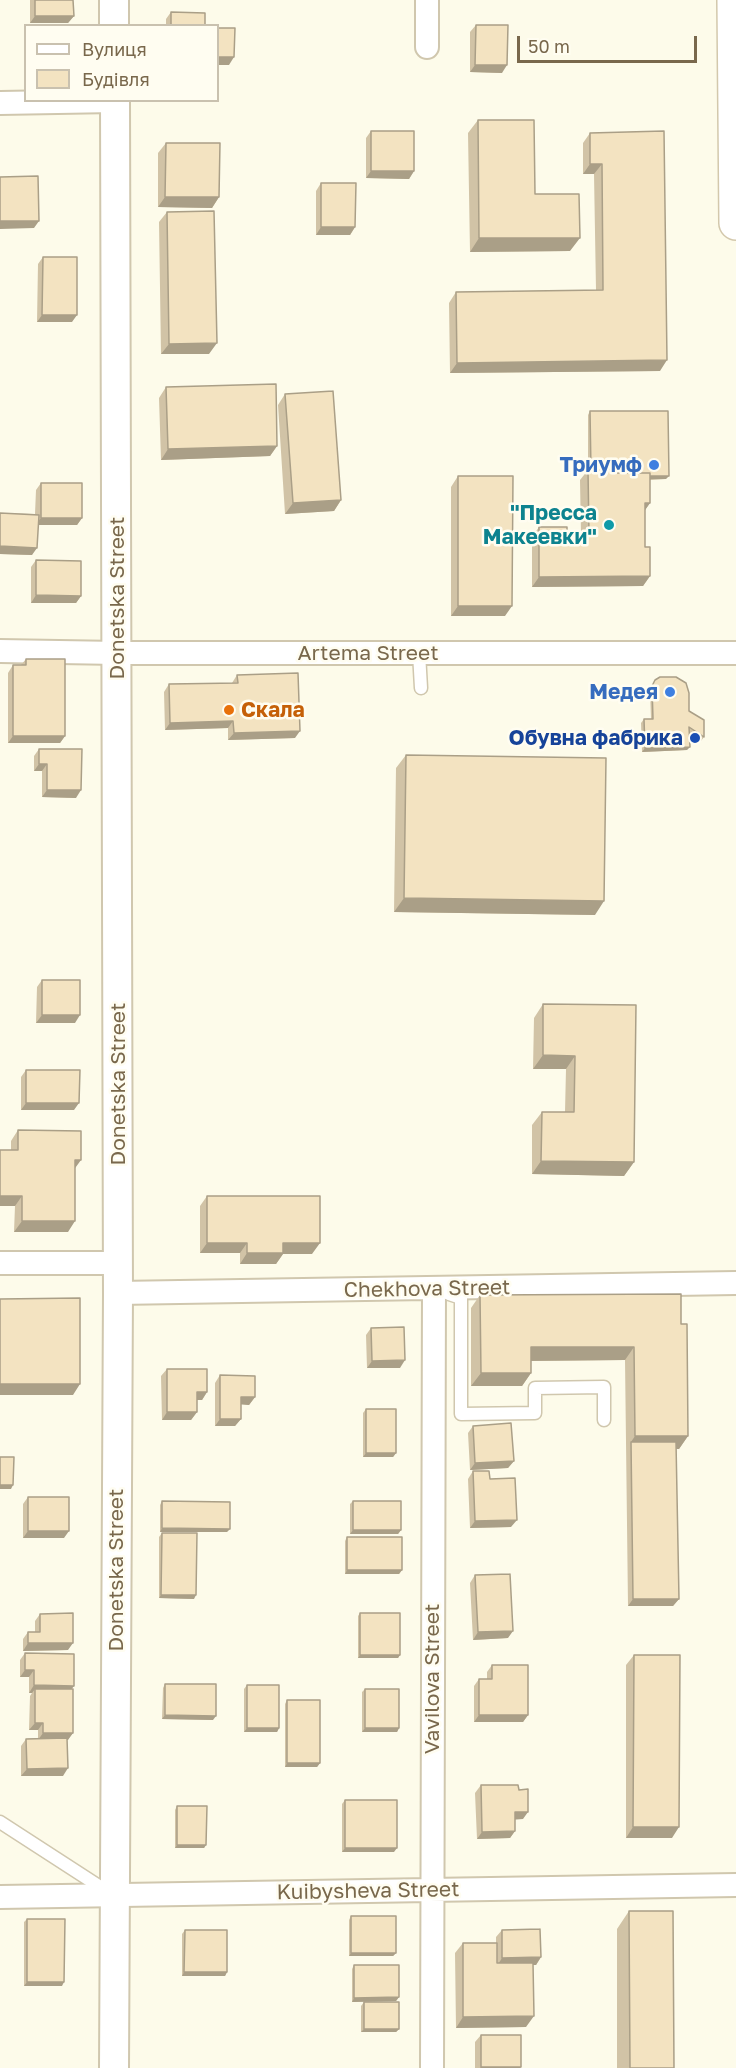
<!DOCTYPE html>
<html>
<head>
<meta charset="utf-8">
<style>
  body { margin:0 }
  #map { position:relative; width:736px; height:2068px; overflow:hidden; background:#fdfbea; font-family:"Golos Text",sans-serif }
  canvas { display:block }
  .legend { position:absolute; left:24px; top:24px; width:195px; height:78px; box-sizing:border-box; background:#fffdf1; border:2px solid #c9c1af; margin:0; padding:8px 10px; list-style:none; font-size:18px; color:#79684c }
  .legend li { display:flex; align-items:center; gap:12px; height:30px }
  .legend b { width:30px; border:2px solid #c9c1af }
  .scale { position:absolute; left:517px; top:36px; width:180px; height:27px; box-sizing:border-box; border:3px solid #79684c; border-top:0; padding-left:8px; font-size:18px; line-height:21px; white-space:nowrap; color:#79684c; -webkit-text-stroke:4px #fffdf1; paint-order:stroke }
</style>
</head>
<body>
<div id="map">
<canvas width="736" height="2068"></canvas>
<ul class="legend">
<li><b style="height:8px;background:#fff"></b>Вулиця</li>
<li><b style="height:16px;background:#f3e3c1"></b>Будівля</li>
</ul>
<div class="scale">50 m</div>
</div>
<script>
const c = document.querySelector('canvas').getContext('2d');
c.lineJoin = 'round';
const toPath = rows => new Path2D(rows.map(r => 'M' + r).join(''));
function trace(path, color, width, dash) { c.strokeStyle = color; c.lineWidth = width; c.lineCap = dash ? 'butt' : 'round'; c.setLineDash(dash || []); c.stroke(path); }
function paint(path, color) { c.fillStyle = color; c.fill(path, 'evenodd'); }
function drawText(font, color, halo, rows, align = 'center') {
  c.font = font + ' "Golos Text",sans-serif'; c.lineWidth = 5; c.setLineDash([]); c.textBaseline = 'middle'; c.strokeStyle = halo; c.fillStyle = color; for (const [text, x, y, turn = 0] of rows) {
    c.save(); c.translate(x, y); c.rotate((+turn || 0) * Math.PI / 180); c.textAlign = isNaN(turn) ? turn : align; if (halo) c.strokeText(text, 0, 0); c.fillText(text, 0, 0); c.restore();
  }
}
const service = toPath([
  [419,653,421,688],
  [449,1294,461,1298,461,1414,535,1413,535,1388,604,1387,604,1420],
  [0,1822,108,1892]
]);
const minor = toPath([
  [427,0,427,47],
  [0,103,115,101],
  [0,651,118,653,736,653],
  [0,1263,118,1263],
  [118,1293,736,1283],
  [0,1897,736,1885],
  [432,2068,434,1289]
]);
const tertiary = toPath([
  [114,0,114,26],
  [114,2068,118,1293,115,100]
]);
const secondary = toPath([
  [734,0,736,223]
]);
trace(service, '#d0c7ae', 15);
trace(minor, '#d0c7ae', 26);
trace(tertiary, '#d0c7ae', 32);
trace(secondary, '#d3c8ac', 36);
trace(service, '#fff', 12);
trace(minor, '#fff', 22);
trace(tertiary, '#fff', 28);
trace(secondary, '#fff', 33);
paint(toPath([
  [30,0,73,0,74,16,68,23,30,23],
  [171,12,205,26,166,26,166,19],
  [476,25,502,73,470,72,470,32],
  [478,120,535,194,570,251,470,252,468,133],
  [371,131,414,171,409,179,366,178,366,138],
  [664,131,660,371,450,373,449,303,456,292,596,290,594,174,583,174,583,143,590,133],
  [166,143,219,197,212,208,158,207,158,153],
  [321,183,355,227,350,235,316,235,316,191],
  [167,212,209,354,161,354,159,222],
  [43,257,72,322,37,322,38,264],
  [166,387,277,446,270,456,161,460,159,398],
  [285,394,341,500,334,511,285,514,278,405],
  [590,411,666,479,650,480,650,503,645,510,645,547,650,576,643,586,532,587,532,537,539,527,567,535,581,535,580,480,588,470,588,415],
  [458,476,505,616,451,616,451,487],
  [41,483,82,518,77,525,38,525,32,555,0,554,0,513,35,514,36,490],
  [36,560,81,596,76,603,31,603,31,567],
  [26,659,65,736,60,743,8,743,8,673,13,665,21,665],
  [237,675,295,738,228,740,228,728,165,730,164,692,169,684,232,683],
  [655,680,689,711,704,737,701,741,690,733,687,750,642,752,641,723,644,719,651,719,650,690],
  [39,749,76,798,42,797,42,771,34,771,34,756],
  [406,755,595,915,394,912,396,768],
  [42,980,75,1023,36,1023,37,987],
  [543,1004,636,1005,634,1162,624,1176,532,1174,532,1125,542,1112,565,1112,566,1069,533,1069,534,1018],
  [26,1070,74,1110,21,1110,21,1077],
  [18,1130,75,1167,68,1232,14,1232,15,1206,0,1206,11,1150,11,1141],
  [207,1196,312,1254,283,1254,276,1264,240,1264,240,1253,200,1253,200,1206],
  [480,1295,681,1324,688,1436,679,1449,676,1449,679,1599,673,1606,628,1606,625,1360,531,1361,531,1373,522,1386,471,1386,471,1308],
  [371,1328,400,1368,367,1368,366,1335],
  [167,1369,207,1392,202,1400,197,1400,197,1412,191,1420,162,1420,161,1376],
  [220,1375,255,1397,249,1405,241,1404,241,1419,235,1426,215,1426,215,1383],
  [366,1409,396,1453,393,1457,363,1457,363,1413],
  [473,1426,514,1461,508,1468,470,1470,468,1433],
  [473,1471,490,1479,511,1527,470,1528,468,1479],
  [28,1497,64,1538,23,1538,23,1504],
  [162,1501,227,1532,160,1532,160,1505],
  [353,1501,401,1530,398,1534,350,1534,350,1504],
  [162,1533,194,1599,159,1598,159,1537],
  [347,1537,402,1570,399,1574,345,1574,345,1541],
  [475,1575,508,1638,473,1640,470,1583],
  [360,1613,400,1655,398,1658,358,1658,358,1616],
  [40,1614,68,1650,23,1651,23,1639,28,1632,35,1632,35,1621],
  [25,1653,74,1686,71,1689,73,1733,67,1740,63,1776,21,1776,21,1746,26,1739,38,1738,38,1730,29,1730,30,1696,32,1693,29,1693,29,1677,20,1677,20,1660],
  [634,1655,672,1838,626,1838,626,1665],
  [492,1665,528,1715,523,1722,474,1722,474,1686,479,1679,487,1679,487,1672],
  [165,1684,213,1720,162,1719,163,1688],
  [247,1685,279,1728,277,1732,244,1732,244,1689],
  [365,1689,399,1728,397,1732,362,1732,362,1692],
  [287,1700,320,1763,317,1767,285,1767,285,1704],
  [481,1785,523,1819,515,1819,515,1831,510,1838,477,1839,475,1793],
  [345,1800,394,1852,342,1852,342,1804],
  [177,1806,206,1845,204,1848,175,1848,175,1810],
  [629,1911,674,2068,617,2068,617,1929],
  [351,1916,396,1953,393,1956,349,1956,349,1920],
  [27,1919,62,1986,24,1986,24,1922],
  [185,1930,227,1972,225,1976,182,1976,182,1934],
  [502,1930,541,1957,536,1965,533,1965,526,2027,456,2028,455,1953,463,1943,496,1943,496,1937],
  [354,1965,399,1997,396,2001,352,2002,352,1969],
  [364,2002,399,2029,396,2032,361,2032,361,2006],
  [481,2035,521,2067,520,2068,475,2068,475,2042]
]), '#d1c3a6');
paint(toPath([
  [35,16,74,16,68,23,30,23],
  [218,57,234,57,229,65,218,65],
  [475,65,507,65,502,73,470,72],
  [590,164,602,164,594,174,583,174],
  [371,171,414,171,409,179,366,178],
  [165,197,219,197,212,208,158,207],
  [0,221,39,221,34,228,0,229],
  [321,227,355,227,350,235,316,235],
  [479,238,580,238,570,251,470,252],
  [42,315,77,315,72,322,37,322],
  [217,343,209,354,161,354,169,344],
  [667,360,660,371,450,373,457,363],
  [277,446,270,456,161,460,168,449],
  [591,476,669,476,666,479,588,480],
  [341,500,334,511,285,514,293,503],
  [645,503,650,503,643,513],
  [41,518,82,518,77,525,35,525],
  [0,546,37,548,32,555,0,554],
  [650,576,643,586,532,587,539,577],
  [36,595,81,596,76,603,31,603],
  [458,606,512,606,505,616,451,616],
  [233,721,228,728,165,730,170,723],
  [300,731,295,738,228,740,234,733],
  [13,736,65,736,60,743,8,743],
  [690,747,687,750,642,752,645,748],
  [39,764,47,764,42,771,34,771],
  [47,790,81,790,76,798,42,797],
  [404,898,604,901,595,915,394,912],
  [42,1015,80,1015,75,1023,36,1023],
  [543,1055,575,1056,566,1069,533,1069],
  [26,1103,79,1103,74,1110,21,1110],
  [75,1160,81,1160,73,1171],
  [541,1161,634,1162,624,1176,532,1174],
  [0,1196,22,1196,15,1206,0,1206],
  [22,1221,75,1221,68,1232,14,1232],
  [207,1243,247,1243,240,1253,200,1253],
  [283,1243,320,1243,312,1254,283,1254,276,1264,240,1264,247,1253],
  [531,1347,634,1347,625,1360,521,1361],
  [405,1360,400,1368,367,1368,372,1361],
  [481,1373,531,1373,522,1386,471,1386],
  [0,1384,80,1384,73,1395,0,1395],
  [197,1392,207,1392,202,1400,191,1400],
  [241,1397,255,1397,249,1405,236,1404],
  [167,1412,197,1412,191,1420,162,1420],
  [220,1419,241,1419,235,1426,215,1426],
  [635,1436,688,1436,679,1449,631,1449,631,1442],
  [366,1453,396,1453,393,1457,363,1457],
  [514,1461,508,1468,470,1470,475,1463],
  [0,1485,13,1485,11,1489,0,1489],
  [517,1520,511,1527,470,1528,475,1521],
  [162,1528,230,1529,227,1532,160,1532],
  [353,1530,401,1530,398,1534,350,1534],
  [28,1531,69,1531,64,1538,23,1538],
  [347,1570,402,1570,399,1574,345,1574],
  [161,1595,196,1595,194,1599,159,1598],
  [633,1599,679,1599,673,1606,628,1606],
  [513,1631,508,1638,473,1640,478,1632],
  [28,1643,73,1643,68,1650,23,1651],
  [360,1655,400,1655,398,1658,358,1658],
  [25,1670,34,1670,29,1677,20,1677],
  [34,1685,74,1686,68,1693,35,1689,32,1693,29,1693],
  [165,1715,216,1716,213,1720,162,1719],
  [479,1715,528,1715,523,1722,474,1722],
  [35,1723,43,1723,38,1730,29,1730],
  [247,1728,279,1728,277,1732,244,1732],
  [365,1728,399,1728,397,1732,362,1732],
  [43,1733,73,1733,68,1740,38,1740],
  [287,1763,320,1763,317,1767,285,1767],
  [68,1768,63,1776,21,1776,27,1769],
  [515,1812,528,1812,523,1819,510,1820],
  [633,1827,679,1827,672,1838,626,1838],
  [515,1831,510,1838,477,1839,482,1832],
  [177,1845,206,1845,204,1848,175,1848],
  [345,1848,397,1848,394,1852,342,1852],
  [351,1953,396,1953,393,1956,349,1956],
  [541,1957,536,1965,497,1966,502,1958],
  [184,1972,227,1972,225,1976,182,1976],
  [27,1982,64,1982,62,1986,24,1986],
  [399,1997,396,2001,352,2002,354,1998],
  [534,2016,526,2027,456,2028,463,2017],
  [364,2029,399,2029,396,2032,361,2032],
  [481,2067,521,2067,520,2068,480,2068]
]), '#aa9f87');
const building = toPath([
  [35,0,73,0,74,16,35,16,35,0],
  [171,12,205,13,205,26,171,26,171,12],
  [35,25,71,25,71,26,35,26,35,25],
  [476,25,508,25,507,65,475,65,476,25],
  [218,28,235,28,234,57,218,57,218,28],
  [478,120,534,120,535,194,579,194,580,238,479,238,478,120],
  [371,131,414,131,414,171,371,171,371,131],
  [664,131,667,360,457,363,456,292,603,290,602,164,590,164,590,133,664,131],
  [166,143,220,143,219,197,165,197,166,143],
  [38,176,39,221,0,221,0,177,38,176],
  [321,183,356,183,355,227,321,227,321,183],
  [214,211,217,343,169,344,167,212,214,211],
  [43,257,77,257,77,315,42,315,43,257],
  [276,384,277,446,168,449,166,387,276,384],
  [333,391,341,500,293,503,285,394,333,391],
  [590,411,668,411,669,476,650,476,650,473,617,473,617,469,591,470,590,411],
  [617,469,617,473,650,473,650,503,645,503,645,547,650,547,650,576,539,577,539,527,567,527,567,535,589,535,588,470,617,469],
  [458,476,513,476,512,606,458,606,458,476],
  [41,483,82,483,82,518,41,518,41,483],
  [0,513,39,515,37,548,0,546,0,513],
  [36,560,81,561,81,596,36,595,36,560],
  [26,659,65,659,65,736,13,736,13,665,26,665,26,659],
  [298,673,300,731,234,733,233,721,170,723,169,684,238,683,237,675,298,673],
  [660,677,676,677,686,683,689,693,689,711,704,720,704,737,689,727,690,747,645,748,644,719,653,719,652,686,655,680,660,677],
  [39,749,82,749,81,790,47,790,47,764,39,764,39,749],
  [406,755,606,758,604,901,404,898,406,755],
  [42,980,80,980,80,1015,42,1015,42,980],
  [543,1004,636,1005,634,1162,541,1161,542,1112,574,1112,575,1056,543,1055,543,1004],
  [26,1070,80,1070,79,1103,26,1103,26,1070],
  [18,1130,81,1131,81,1160,75,1160,75,1221,22,1221,22,1196,0,1196,0,1150,18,1150,18,1130],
  [207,1196,320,1196,320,1243,283,1243,283,1253,247,1253,247,1243,207,1243,207,1196],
  [681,1294,681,1324,687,1324,688,1436,635,1436,634,1347,531,1347,531,1373,481,1373,480,1295,681,1294],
  [80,1298,80,1384,0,1384,0,1299,80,1298],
  [404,1327,405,1360,372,1361,371,1328,404,1327],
  [167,1369,207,1369,207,1392,197,1392,197,1412,167,1412,167,1369],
  [220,1375,255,1376,255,1397,241,1397,241,1419,220,1419,220,1375],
  [366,1409,396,1409,396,1453,366,1453,366,1409],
  [511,1423,514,1461,475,1463,473,1426,511,1423],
  [631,1442,676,1442,679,1599,633,1599,631,1442],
  [0,1457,14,1457,13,1485,0,1485,0,1457],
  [473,1471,489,1471,490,1479,515,1478,517,1520,475,1521,473,1471],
  [28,1497,69,1497,69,1531,28,1531,28,1497],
  [162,1501,230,1502,230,1529,162,1528,162,1501],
  [353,1501,401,1501,401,1530,353,1530,353,1501],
  [162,1533,197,1533,196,1595,161,1595,162,1533],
  [347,1537,402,1537,402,1570,347,1570,347,1537],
  [510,1574,513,1631,478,1632,475,1575,510,1574],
  [73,1613,73,1643,28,1643,28,1632,40,1632,40,1614,73,1613],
  [360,1613,400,1613,400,1655,360,1655,360,1613],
  [25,1653,74,1654,74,1686,34,1685,34,1670,25,1670,25,1653],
  [634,1655,680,1655,679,1827,633,1827,634,1655],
  [492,1665,528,1665,528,1715,479,1715,479,1679,492,1679,492,1665],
  [165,1684,216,1684,216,1716,165,1715,165,1684],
  [247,1685,279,1685,279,1728,247,1728,247,1685],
  [35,1689,73,1689,73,1733,43,1733,43,1723,35,1723,35,1689],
  [365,1689,399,1689,399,1728,365,1728,365,1689],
  [287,1700,320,1700,320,1763,287,1763,287,1700],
  [67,1738,68,1768,27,1769,26,1739,67,1738],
  [481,1785,518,1785,519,1790,528,1789,528,1812,515,1812,515,1831,482,1832,481,1785],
  [345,1800,397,1800,397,1848,345,1848,345,1800],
  [177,1806,207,1806,206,1845,177,1845,177,1806],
  [629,1911,673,1911,674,2068,630,2068,629,1911],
  [351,1916,396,1916,396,1953,351,1953,351,1916],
  [27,1919,65,1919,64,1982,27,1982,27,1919],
  [540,1929,541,1957,502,1958,502,1930,540,1929],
  [185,1930,227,1930,227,1972,184,1972,185,1930],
  [463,1943,497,1943,497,1963,533,1963,534,2016,463,2017,463,1943],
  [354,1965,399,1965,399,1997,354,1998,354,1965],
  [364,2002,399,2002,399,2029,364,2029,364,2002],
  [481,2035,521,2035,521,2067,481,2067,481,2035]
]);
paint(building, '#f3e3c1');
trace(building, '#aa9f87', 1.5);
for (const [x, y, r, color] of [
  [654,465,6,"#3f7fe0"],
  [609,525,6,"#0f9aa8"],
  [670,692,6,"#3f7fe0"],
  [229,710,6,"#e8710a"],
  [695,738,6,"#1a4fb4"]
]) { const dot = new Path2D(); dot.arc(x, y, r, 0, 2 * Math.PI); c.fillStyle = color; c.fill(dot); trace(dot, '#fffdf1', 2); }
drawText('bold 21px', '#366cbe', '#fffdf1', [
  ["Триумф",642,465],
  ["Медея",658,692]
], 'right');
drawText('bold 21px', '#0d838f', '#fffdf1', [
  ["\"Пресса",597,513],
  ["Макеевки\"",597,537]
], 'right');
drawText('21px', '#79684c', '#fffdf1', [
  ["Donetska Street",117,598,-90],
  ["Artema Street",368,653],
  ["Donetska Street",118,1084,-90],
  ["Chekhova Street",427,1289,-1],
  ["Donetska Street",116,1570,-90],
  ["Vavilova Street",432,1679,-90],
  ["Kuibysheva Street",368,1891,-1]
]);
drawText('bold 21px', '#c56008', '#fffdf1', [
  ["Скала",241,710]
], 'left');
drawText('bold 21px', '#164399', '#fffdf1', [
  ["Обувна фабрика",683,738]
], 'right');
</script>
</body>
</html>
